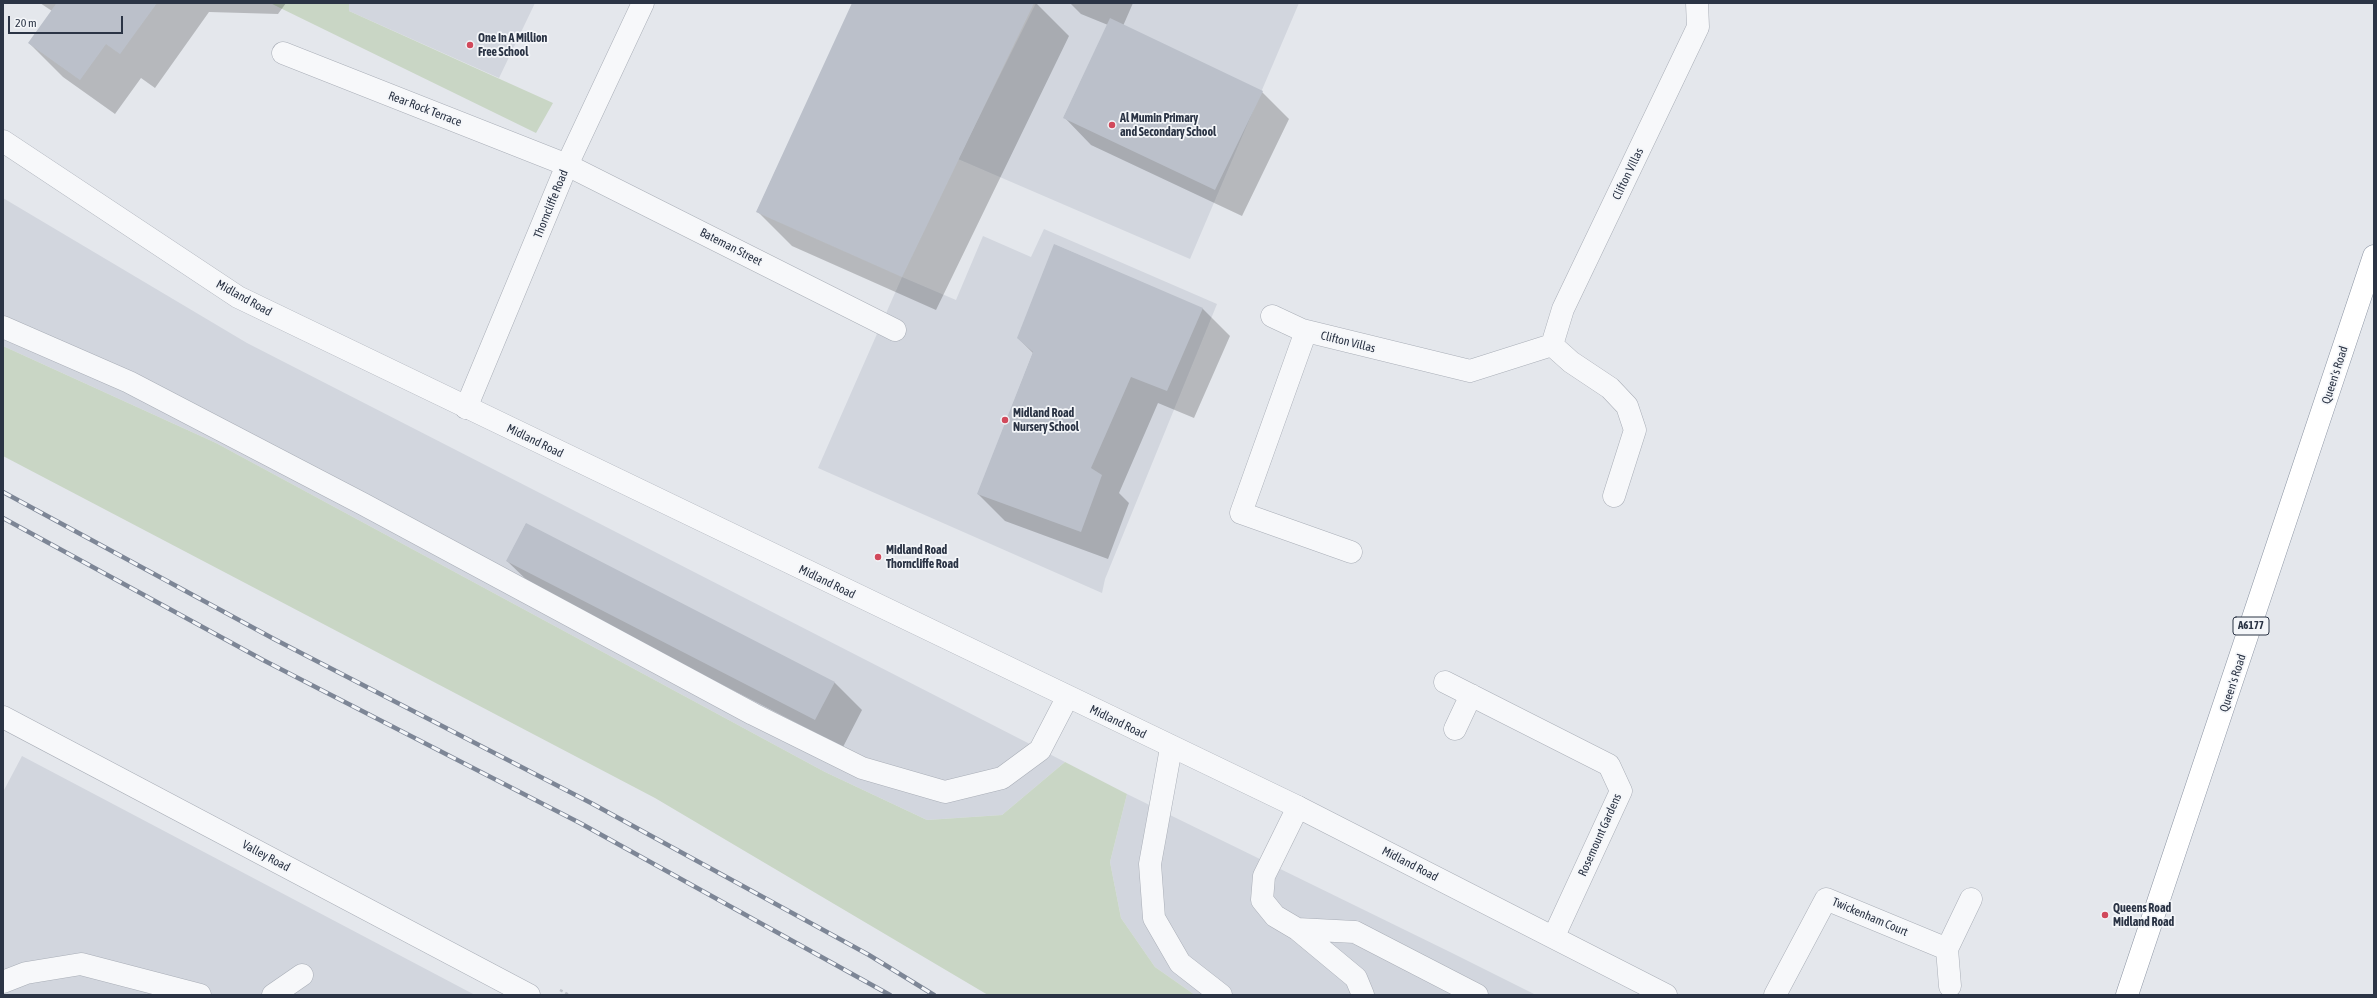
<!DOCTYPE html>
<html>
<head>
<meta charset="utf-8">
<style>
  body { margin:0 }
  #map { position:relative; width:2377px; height:998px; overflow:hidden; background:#e4e7ec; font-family:"Asap Condensed",sans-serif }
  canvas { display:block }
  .frame { position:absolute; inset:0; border:4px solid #2b3445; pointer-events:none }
  .scale { position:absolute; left:8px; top:16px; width:115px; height:18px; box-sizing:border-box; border:2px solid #2b3445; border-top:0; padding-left:5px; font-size:12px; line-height:14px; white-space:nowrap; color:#2b3445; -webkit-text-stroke:3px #f4f6f9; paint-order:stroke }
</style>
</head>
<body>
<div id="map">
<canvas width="2377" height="998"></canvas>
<div class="frame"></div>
<div class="scale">20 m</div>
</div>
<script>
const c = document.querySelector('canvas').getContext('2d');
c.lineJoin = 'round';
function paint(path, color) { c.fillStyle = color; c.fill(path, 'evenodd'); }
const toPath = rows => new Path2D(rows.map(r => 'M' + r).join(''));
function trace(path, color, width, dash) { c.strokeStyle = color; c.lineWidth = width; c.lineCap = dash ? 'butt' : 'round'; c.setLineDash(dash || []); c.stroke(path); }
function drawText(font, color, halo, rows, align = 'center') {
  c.font = font + ' "Asap Condensed",sans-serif'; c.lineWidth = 3.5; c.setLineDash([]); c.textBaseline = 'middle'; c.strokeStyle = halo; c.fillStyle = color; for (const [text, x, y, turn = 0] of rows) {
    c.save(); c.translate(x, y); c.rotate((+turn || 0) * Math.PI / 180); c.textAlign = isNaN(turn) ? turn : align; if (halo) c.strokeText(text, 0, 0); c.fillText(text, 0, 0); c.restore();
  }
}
paint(toPath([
  [349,3,535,3,499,78,349,11],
  [1036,3,1299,3,1190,259,958,159],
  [3,198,247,343,1065,762,1002,815,927,820,825,772,216,443,3,346],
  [1044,229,1217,304,1105,579,1102,593,818,468,902,277,956,300,983,236,1031,257],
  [22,756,475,995,3,995,3,792],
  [1127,794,1450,952,1536,995,1195,995,1155,967,1121,918,1110,862]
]), '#d2d6de');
paint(toPath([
  [270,3,349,3,349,11,553,103,536,133],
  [3,346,216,443,825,772,927,820,1002,815,1065,762,1127,794,1110,862,1121,918,1155,967,1195,995,988,995,655,798,3,456]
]), '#c9d6c5');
paint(toPath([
  [40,3,286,3,278,14,209,12,155,88,141,78,115,114,63,77,29,43,52,11],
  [853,3,1036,3,1069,36,936,310,792,246,757,211],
  [1070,3,1133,3,1123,26,1262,92,1289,119,1242,216,1091,145,1064,117,1108,25,1081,14],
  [1055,245,1203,309,1230,336,1194,418,1158,403,1119,493,1129,503,1108,559,1005,521,978,494,1033,353,1018,338],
  [526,524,835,683,862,710,843,747,535,588,507,561]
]), '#0003');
paint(toPath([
  [54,3,157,3,120,54,106,44,80,80,28,43,56,4],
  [852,3,1034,3,902,277,756,212],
  [1110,18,1263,91,1215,190,1063,118],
  [1054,244,1203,308,1167,391,1131,377,1091,468,1102,475,1081,532,977,494,1033,352,1017,338],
  [526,523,835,682,815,720,506,561]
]), '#bbc0ca');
const service = toPath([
  [567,165,895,330],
  [3,327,129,382,363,504,753,714,862,768,945,792,1002,778,1040,750,1067,698],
  [1171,748,1150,864,1154,918,1180,963,1221,995],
  [1298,807,1264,876,1262,900,1275,916,1297,929,1355,932,1477,995],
  [1297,929,1356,978,1363,995],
  [3,982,26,973,81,964,200,995],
  [273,995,302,975]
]);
const minor = toPath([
  [283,53,567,165],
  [1272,316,1302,330,1470,371,1552,345],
  [1306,331,1241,513,1351,552],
  [466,408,567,165,643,3],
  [1614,496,1635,430,1627,406,1610,388,1571,362,1552,345,1563,309,1698,27,1697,3],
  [1445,682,1609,765,1621,791,1554,936],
  [1455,729,1471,695],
  [1950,986,1947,949,1971,899],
  [1775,995,1826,899,1947,949]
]);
const tertiary = toPath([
  [3,141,238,297,1298,807,1666,995],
  [3,717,529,995]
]);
const trunk = toPath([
  [2127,995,2374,256]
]);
trace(service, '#a9aeb7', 23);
trace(minor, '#a9aeb7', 23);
trace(tertiary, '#a9aeb7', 23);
trace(trunk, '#8b94a3', 23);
trace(toPath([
  [560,990,569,995]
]), '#c2c5cb', 2.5, [3, 3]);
trace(service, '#f7f8fa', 22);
trace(minor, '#f7f8fa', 22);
trace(tertiary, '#f7f8fa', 22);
trace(trunk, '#fff', 22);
const rail = toPath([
  [3,492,274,639,591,803,869,955,934,995],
  [3,518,263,660,580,823,890,995]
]);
trace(rail, '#7d8696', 4.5);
trace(rail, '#f4f6f9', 3, [9]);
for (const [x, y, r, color] of [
  [470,45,4,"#d1495b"],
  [1112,125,4,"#d1495b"],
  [1005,420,4,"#d1495b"],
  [878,557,4,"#d1495b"],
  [2105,915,4,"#d1495b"]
]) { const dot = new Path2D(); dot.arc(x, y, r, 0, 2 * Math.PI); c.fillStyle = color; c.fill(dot); trace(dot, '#f4f6f9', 1.5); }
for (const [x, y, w] of [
  [2251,626,36]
]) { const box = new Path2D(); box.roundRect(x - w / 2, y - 9, w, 18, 3); c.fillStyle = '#f4f6f9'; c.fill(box); trace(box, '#2b3445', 1); }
drawText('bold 11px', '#2b3445', null, [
  ["A6177",2251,626]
]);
drawText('bold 12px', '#2b3445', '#f4f6f9', [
  ["One In A Million",478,38],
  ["Free School",478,52],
  ["Al Mumin Primary",1120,118],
  ["and Secondary School",1120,132],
  ["Midland Road",1013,413],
  ["Nursery School",1013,427],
  ["Midland Road",886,550],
  ["Thorncliffe Road",886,564],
  ["Queens Road",2113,908],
  ["Midland Road",2113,922]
], 'left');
drawText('12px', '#2b3445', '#f4f6f9', [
  ["Rear Rock Terrace",425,109,21],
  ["Clifton Villas",1628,174,-64],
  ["Thorncliffe Road",551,204,-68],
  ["Bateman Street",731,247,27],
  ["Midland Road",244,298,29],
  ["Clifton Villas",1348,342,14],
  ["Queen's Road",2335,375,-72],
  ["Midland Road",535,441,26],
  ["Midland Road",827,582,26],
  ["Queen's Road",2233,683,-72],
  ["Midland Road",1118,722,26],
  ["Rosemount Gardens",1600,835,-66],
  ["Valley Road",266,856,28],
  ["Midland Road",1410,864,27],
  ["Twickenham Court",1870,917,23]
]);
</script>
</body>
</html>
